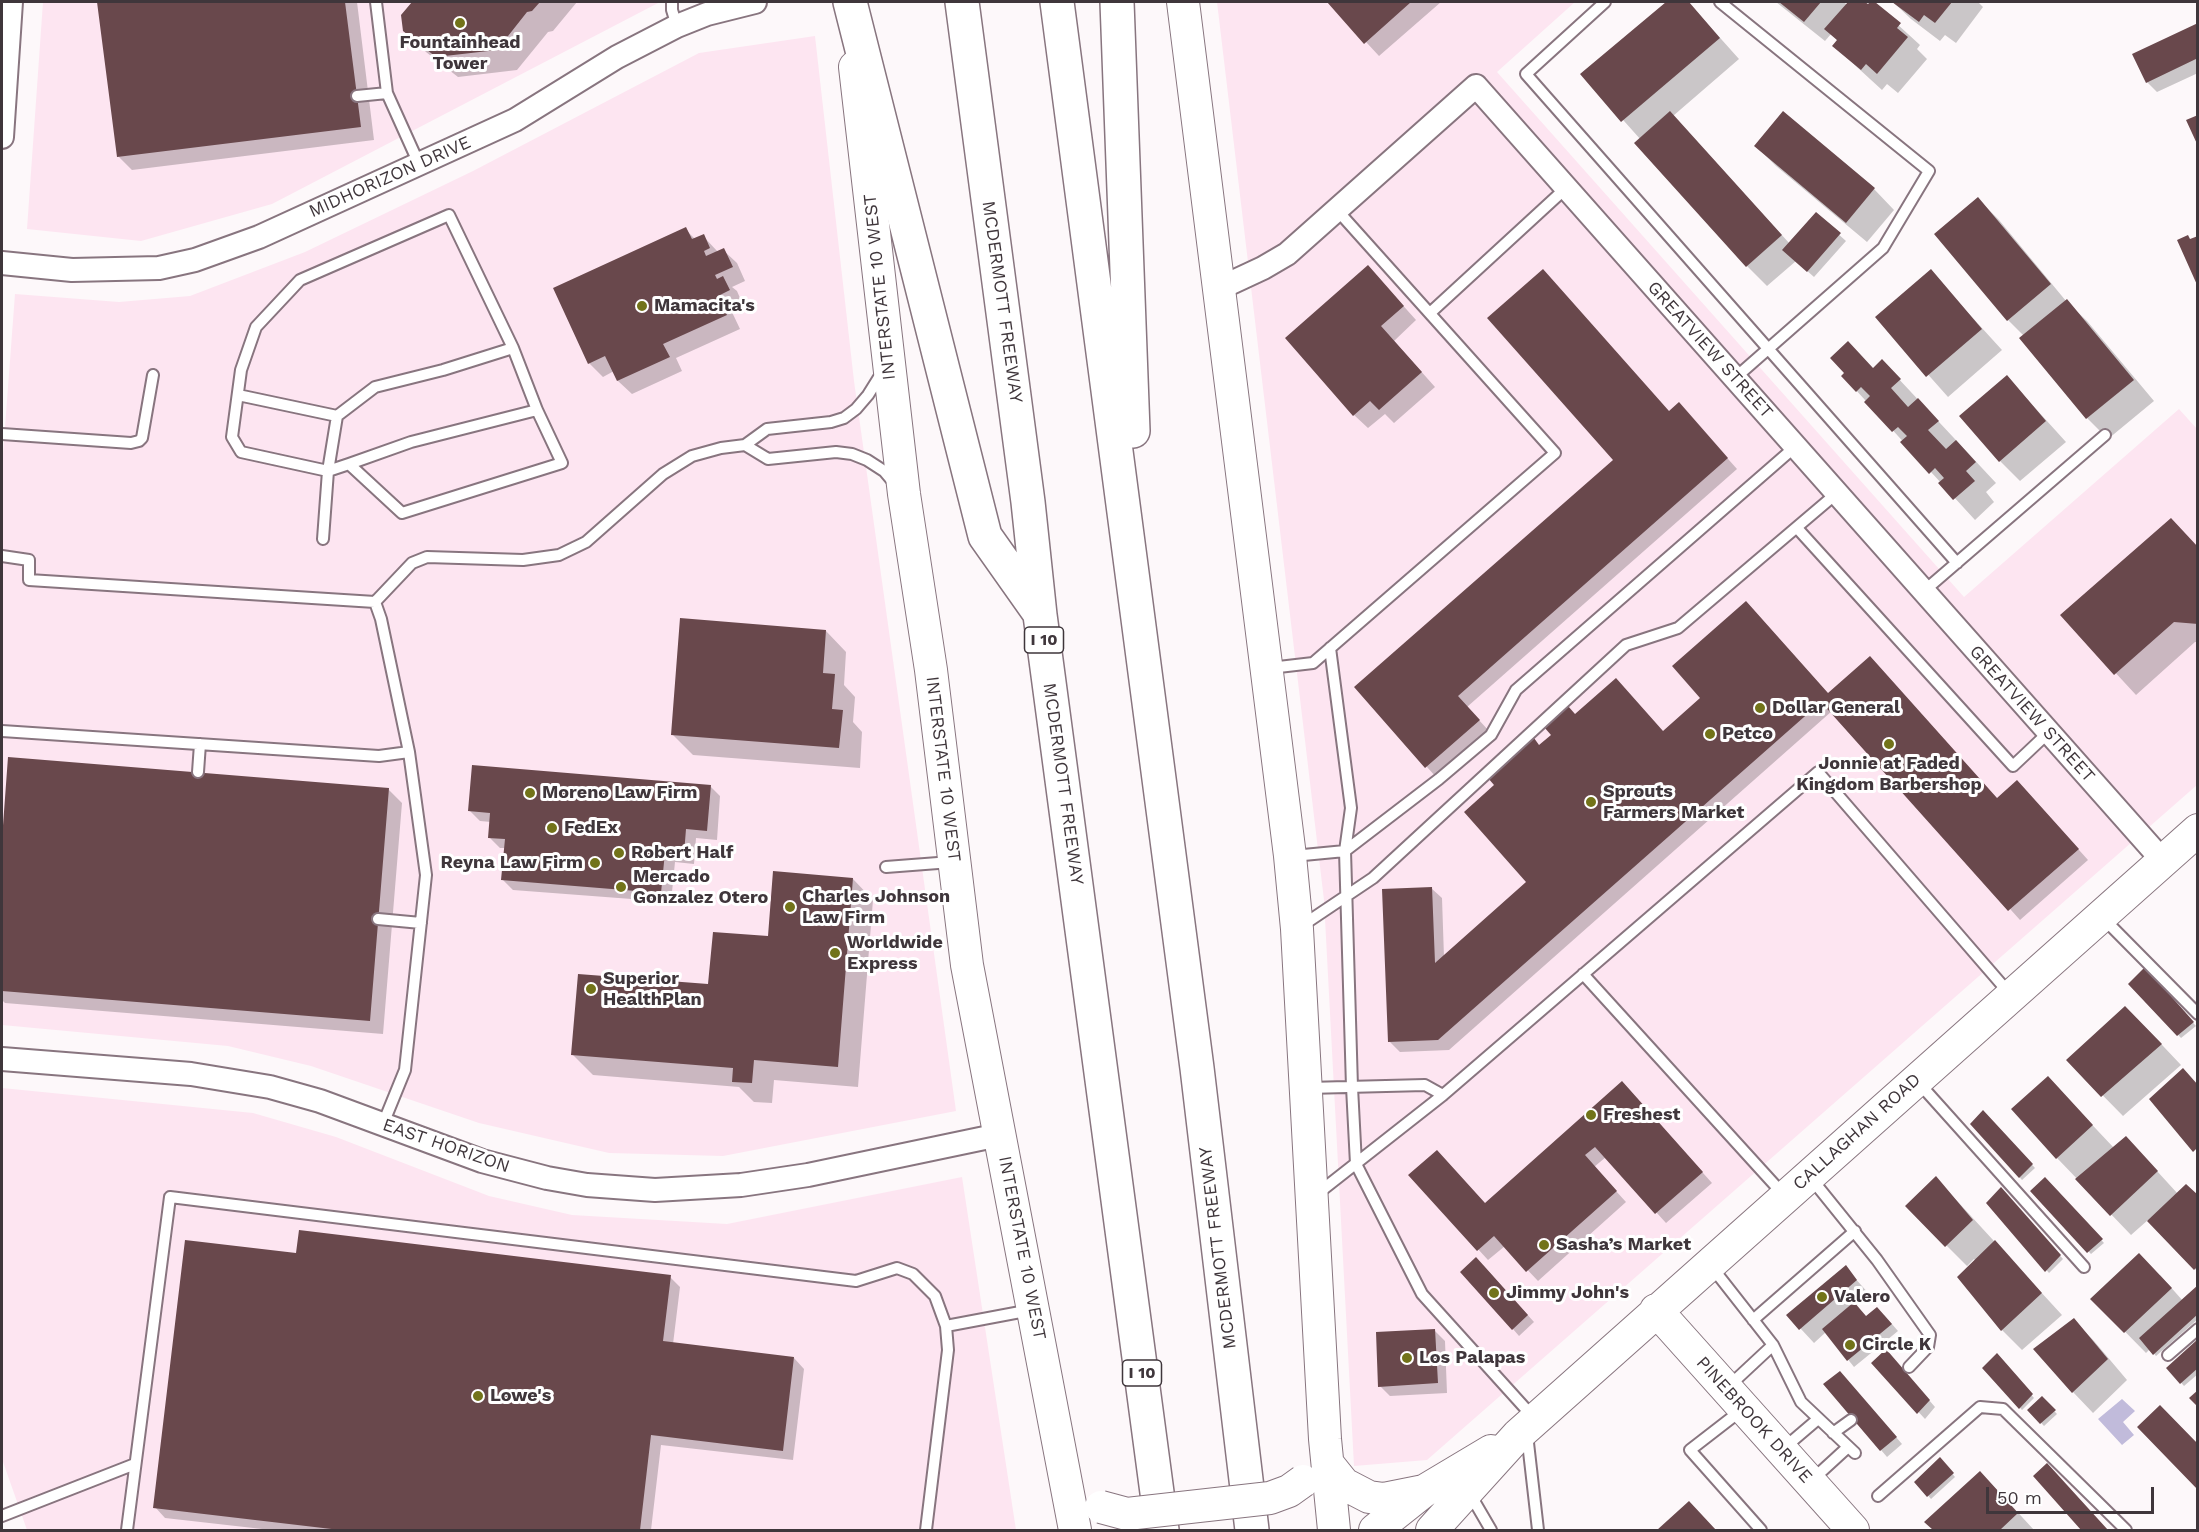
<!DOCTYPE html>
<html>
<head>
<meta charset="utf-8">
<style>
  body { margin:0 }
  #map { position:relative; width:2199px; height:1532px; overflow:hidden; background:#fdf8fa; font-family:"Work Sans",sans-serif }
  canvas { display:block }
  .frame { position:absolute; inset:0; border:3px solid #3f363b; pointer-events:none }
  .scale { position:absolute; left:1986px; top:1487px; width:168px; height:27px; box-sizing:border-box; border:3px solid #3f363b; border-top:0; padding-left:8px; font-size:18px; line-height:21px; white-space:nowrap; color:#3f363b; -webkit-text-stroke:4px #fff; paint-order:stroke }
</style>
</head>
<body>
<div id="map">
<canvas width="2199" height="1532"></canvas>
<div class="frame"></div>
<div class="scale">50 m</div>
</div>
<script>
const c = document.querySelector('canvas').getContext('2d');
c.lineJoin = 'round';
function paint(path, color) { c.fillStyle = color; c.fill(path, 'evenodd'); }
const toPath = rows => new Path2D(rows.map(r => 'M' + r).join(''));
function trace(path, color, width, dash) { c.strokeStyle = color; c.lineWidth = width; c.lineCap = dash ? 'butt' : 'round'; c.setLineDash(dash || []); c.stroke(path); }
function drawText(font, color, halo, rows, align = 'center') {
  c.font = font + ' "Work Sans",sans-serif'; c.lineWidth = 6; c.setLineDash([]); c.textBaseline = 'middle'; c.strokeStyle = halo; c.fillStyle = color; for (const [text, x, y, turn = 0] of rows) {
    c.save(); c.translate(x, y); c.rotate((+turn || 0) * Math.PI / 180); c.textAlign = isNaN(turn) ? turn : align; if (halo) c.strokeText(text, 0, 0); c.fillText(text, 0, 0); c.restore();
  }
}
paint(toPath([
  [43,2,660,2,272,204,141,241,27,229],
  [1217,2,1575,2,1497,72,1964,597,2179,409,2197,429,2197,785,1427,1460,1354,1466,1324,900],
  [815,36,854,381,956,1111,723,1156,609,1153,479,1123,311,1066,228,1046,2,1025,2,467,15,294,119,302,190,296,305,252,473,171,699,53],
  [2,1088,253,1113,336,1137,489,1196,572,1215,727,1224,962,1177,1016,1530,27,1530,2,1459]
]), '#fde5f1');
paint(toPath([
  [2122,1399,2135,1411,2123,1422,2134,1435,2122,1445,2098,1419]
]), '#c1bbdb');
paint(toPath([
  [99,2,357,2,374,140,132,170,118,156],
  [414,2,577,2,553,31,548,32,517,70,458,77,426,52,405,31,403,16],
  [1329,2,1441,2,1379,56],
  [1668,2,1688,2,1739,59,1673,116,1790,244,1816,214,1846,241,1814,277,1796,261,1767,286,1747,266,1641,140,1582,74],
  [1776,2,1844,2,1847,5,1850,2,1862,2,1868,6,1873,2,1920,45,1917,49,1927,59,1898,93,1887,84,1882,90,1834,46,1838,41,1831,34,1825,41],
  [1893,2,1978,2,1983,7,1956,43,1945,35,1940,41,1911,19],
  [2198,24,2198,73,2157,92,2147,82],
  [1784,113,1874,189,1894,210,1867,242,1776,166,1756,146],
  [1978,199,1999,220,2066,301,2087,321,2154,401,2108,439,2087,418,2021,338,2024,336,2008,320],
  [685,229,695,239,703,236,718,252,723,250,737,263,745,281,732,287,737,291,743,305,731,310,740,329,676,358,682,371,632,394,618,381,614,371,603,377,589,363],
  [1930,271,2002,350,1948,397,1877,317],
  [1381,281,1416,320,1394,341,1435,387,1394,423,1385,414,1368,428,1354,415],
  [1882,361,1996,483,1986,492,1994,502,1975,520,1843,376,1874,369],
  [2007,377,2066,442,2020,481,2000,461],
  [1669,413,1689,415,1737,469,1467,707,1489,731,1436,777,1356,688],
  [2198,547,2198,642,2195,642,2136,695,2063,616],
  [826,631,846,652,844,685,855,697,853,722,862,732,860,768,693,755,672,734],
  [1829,694,1998,799,2027,792,2088,860,2020,920,1832,711,1449,1050,1400,1052,1390,1042,1431,888,1442,898,1444,957,1528,882,1540,747,1575,715,1664,732],
  [9,759,388,789,402,803,383,1034,5,1003,2,1000,2,857],
  [710,786,720,796,717,840,696,838,694,864,675,862,671,902,513,890,503,880,505,848,500,848,490,838,491,822,480,821,470,811],
  [853,879,873,900,858,1087,774,1080,772,1103,754,1102,739,1087,593,1075,573,1055,710,986,770,938],
  [2145,970,2196,1026,2181,1038,2131,984],
  [2146,1028,2181,1065,2123,1116,2068,1060],
  [2048,1078,2114,1148,2146,1159,2178,1194,2198,1197,2198,1272,2148,1220,2131,1235,2057,1158],
  [1632,1094,1712,1183,1666,1223,1606,1157,1594,1167,1626,1202,1538,1281,1505,1246,1488,1260,1410,1175,1485,1204],
  [1983,1112,2035,1168,2022,1180,1972,1124],
  [1936,1178,2062,1315,2022,1350,2002,1330,1976,1261,1974,1259,1967,1266,1907,1206],
  [2045,1179,2104,1243,2091,1254,2032,1191],
  [2001,1189,2063,1259,2049,1273,1988,1203],
  [298,1255,670,1277,680,1287,673,1344,794,1358,804,1369,793,1460,661,1445,651,1530,271,1530,165,1518,155,1507],
  [1483,1265,1534,1322,1519,1336,1513,1329],
  [1845,1267,1870,1295,1856,1306,1867,1318,1884,1315,1898,1331,1854,1367,1826,1332,1814,1343,1788,1315],
  [2160,1275,2183,1301,2198,1287,2198,1319,2156,1356,2150,1349,2146,1353,2093,1299],
  [2074,1320,2094,1341,2127,1380,2093,1413,2073,1392],
  [1434,1330,1445,1341,1447,1393,1390,1396,1380,1386],
  [2198,1341,2198,1374,2184,1386,2168,1368],
  [1997,1355,2034,1398,2022,1410,1984,1368],
  [1893,1358,1935,1407,1925,1419,1873,1363],
  [1846,1379,1902,1444,1887,1457,1881,1450],
  [2042,1398,2057,1414,2044,1426,2029,1410],
  [1940,1459,1955,1477,1931,1499,1916,1482],
  [1980,1473,2000,1493,2034,1530,1935,1530,1926,1522],
  [1689,1503,1715,1530,1659,1530]
]), '#0003');
paint(toPath([
  [97,2,345,2,361,127,117,157],
  [412,2,540,2,532,11,527,12,497,50,436,57,403,31,401,15],
  [1327,2,1411,2,1364,44],
  [1666,2,1689,2,1720,38,1621,122,1580,74],
  [1779,2,1821,2,1804,22],
  [1848,2,1865,2,1868,4,1870,2,1875,2,1901,23,1897,28,1908,37,1877,74,1866,64,1861,70,1832,46,1837,40,1824,29],
  [1892,2,1952,2,1935,23,1924,15,1919,22],
  [2198,23,2198,58,2146,83,2132,54],
  [1670,111,1782,235,1746,267,1634,143],
  [1783,111,1875,188,1846,223,1754,146],
  [2198,115,2198,146,2186,120],
  [1978,197,2051,284,2007,321,1934,234],
  [1816,212,1841,233,1807,272,1782,250],
  [686,227,692,239,704,234,710,248,704,251,706,256,724,248,733,267,715,275,717,279,723,276,730,290,718,296,727,315,663,344,670,357,617,381,605,356,588,364,553,288],
  [2188,235,2190,239,2198,236,2198,287,2177,240],
  [1368,265,1404,306,1381,326,1422,372,1379,410,1370,401,1353,416,1285,338],
  [1543,269,1669,411,1679,402,1728,458,1458,696,1480,720,1425,768,1354,687,1613,460,1487,318],
  [1931,269,1982,329,1926,377,1875,317],
  [2067,299,2134,380,2086,419,2019,338],
  [1848,341,1873,368,1882,359,1901,379,1891,388,1908,407,1918,398,1939,421,1928,430,1946,449,1956,440,1976,462,1966,471,1975,481,1953,500,1938,483,1944,478,1935,468,1929,474,1900,442,1907,436,1898,427,1892,432,1864,402,1870,396,1861,387,1856,392,1841,376,1844,373,1830,358],
  [2007,375,2046,421,1999,462,1959,416],
  [2171,518,2198,547,2198,624,2174,622,2114,675,2060,615],
  [1746,601,1828,693,1870,656,1997,798,2017,780,2079,849,2008,911,1821,702,1438,1040,1388,1042,1382,889,1432,887,1435,963,1526,882,1464,812,1494,785,1488,778,1534,738,1539,745,1551,735,1544,727,1568,706,1575,714,1616,678,1663,731,1700,698,1672,666],
  [680,618,826,630,823,673,835,674,832,709,843,710,839,748,671,735],
  [8,757,389,788,370,1021,2,991,2,839],
  [472,765,711,785,707,831,686,829,684,854,665,852,661,893,501,880,505,839,488,838,490,813,468,811],
  [773,871,853,878,838,1067,754,1060,752,1083,732,1082,733,1068,571,1055,578,974,708,984,713,932,768,936],
  [2145,967,2194,1022,2177,1036,2128,984],
  [2125,1006,2162,1044,2101,1097,2066,1060],
  [2183,1068,2198,1085,2198,1147,2193,1152,2149,1099],
  [2048,1076,2093,1125,2056,1159,2011,1109],
  [1622,1081,1703,1172,1655,1214,1595,1147,1585,1155,1617,1191,1526,1272,1494,1236,1477,1251,1408,1175,1437,1150,1485,1203],
  [1983,1110,2033,1164,2019,1178,1970,1124],
  [2126,1136,2158,1171,2110,1216,2075,1179],
  [1936,1176,1973,1220,1945,1247,1905,1206],
  [2045,1177,2103,1239,2087,1253,2030,1191],
  [2186,1184,2198,1195,2198,1266,2194,1270,2147,1221],
  [2001,1187,2061,1255,2045,1272,1986,1203],
  [299,1230,671,1275,663,1341,794,1357,783,1451,651,1435,640,1530,340,1530,153,1508,185,1240,296,1253],
  [1995,1240,2042,1293,2001,1331,1957,1277],
  [2139,1253,2172,1288,2124,1333,2090,1299],
  [1476,1257,1528,1315,1512,1330,1460,1272],
  [1846,1265,1857,1280,1799,1330,1786,1315],
  [2198,1285,2198,1314,2153,1355,2139,1338],
  [1854,1302,1866,1316,1877,1307,1892,1324,1847,1361,1822,1329],
  [2074,1318,2108,1359,2072,1393,2033,1349],
  [1435,1329,1438,1383,1378,1387,1376,1332],
  [2198,1339,2198,1368,2180,1384,2166,1368],
  [1886,1349,1930,1400,1917,1414,1871,1363],
  [1997,1353,2033,1394,2019,1409,1982,1368],
  [1840,1371,1897,1437,1880,1451,1823,1384],
  [2198,1390,2198,1407,2189,1398],
  [2042,1396,2056,1410,2040,1424,2027,1410],
  [2160,1405,2198,1444,2198,1490,2137,1427],
  [1940,1457,1954,1473,1927,1497,1914,1482],
  [2047,1463,2108,1530,2081,1530,2033,1476],
  [1980,1471,2018,1513,2000,1530,1933,1530,1924,1522],
  [1689,1501,1716,1530,1657,1530]
]), '#69484c');
const lane = toPath([
  [376,2,387,93,419,164],
  [672,2,672,10,677,26],
  [1605,2,1526,74,1957,563],
  [1720,2,1929,171,1883,248,1735,378],
  [357,96,387,93],
  [1430,313,1566,188],
  [238,395,337,416],
  [2,434,131,443,139,441,142,438,153,375],
  [745,445,768,459,836,452,852,454,867,460,884,471,895,484],
  [349,464,402,513,562,463,537,410,513,348,449,215,300,280,256,327,241,370,232,437,241,452,328,471,349,464,411,442,537,410],
  [1797,528,2013,766,2049,732],
  [323,539,328,471,337,416,375,387,443,370,513,348],
  [2,556,29,560,29,580,375,602],
  [1924,591,2105,435],
  [375,602,412,563,427,557,523,560,559,555,586,542,663,474,692,456,721,448,745,445,767,429,831,422,844,418,856,409,868,395,883,371],
  [375,602,381,619,409,752,426,875,405,1070,383,1124],
  [1330,648,1351,808,1345,851,1352,1087,1356,1164,1422,1294,1534,1418],
  [1270,668,1313,663,1555,453,1337,210],
  [2,731,379,756,409,752],
  [198,772,200,744],
  [1293,856,1345,851,1439,779,1491,735,1516,690,1796,446],
  [886,867,951,862],
  [2103,918,2198,1014],
  [378,919,421,923],
  [1300,927,1373,878,1626,645,1678,628,1837,493],
  [1583,974,1783,1194],
  [1918,1082,2084,1267],
  [1308,1088,1425,1085,1443,1095],
  [1810,1177,1877,1260,1930,1335,1928,1347,1909,1367],
  [1317,1194,1443,1095,1818,772,2009,993],
  [1711,1266,1773,1345,1801,1402,1855,1453],
  [1753,1320,1855,1231],
  [946,1326,1031,1310],
  [2168,1355,2198,1329],
  [1729,1386,1773,1345],
  [1743,1409,1690,1450,1761,1530],
  [1833,1433,1851,1420],
  [1527,1434,1538,1530],
  [1784,1448,1818,1419],
  [1812,1480,1848,1447],
  [1470,1494,1491,1530],
  [1878,1496,1980,1407,2003,1409,2126,1530],
  [2,1516,135,1464],
  [127,1530,170,1197,856,1281,897,1268,913,1274,935,1296,946,1326,948,1350,926,1530]
]);
const street = toPath([
  [2,137,11,2],
  [2,263,72,270,159,268,195,260,259,237,515,120,617,57,677,26,707,14,755,2],
  [1218,289,1263,268,1287,254,1476,86,2163,861],
  [2,1059,191,1074,270,1087,320,1101,482,1161,547,1178,587,1185,655,1190,741,1185,808,1175,999,1135]
]);
const secondary = toPath([
  [1183,2,1290,856,1297,929,1325,1439,1334,1530],
  [855,67,904,494,931,670,967,965,1075,1530],
  [1656,1310,1853,1530],
  [1328,1464,1344,1484,1369,1497,1384,1499,1424,1491],
  [1375,1530,1424,1491,1491,1451],
  [1432,1530,1518,1435,2198,830]
]);
const highway = toPath([
  [850,2,985,536,1038,611],
  [962,2,1028,502,1040,615,1162,1530],
  [1057,2,1197,1068,1252,1530],
  [1117,2,1133,431]
]);
trace(lane, '#88757f', 14);
trace(street, '#88757f', 26);
trace(secondary, '#88757f', 34);
trace(highway, '#88757f', 36);
trace(lane, '#fff', 10);
trace(street, '#fff', 22);
trace(secondary, '#fff', 32);
trace(highway, '#fff', 33);
const secondaryBridge = toPath([
  [1101,1507,1127,1514,1270,1498,1289,1491,1303,1481]
]);
trace(secondaryBridge, '#88757f', 34, []);
trace(secondaryBridge, '#fff', 32);
for (const [x, y, r, color] of [
  [460,23,6,"#727319"],
  [642,306,6,"#727319"],
  [1760,708,6,"#727319"],
  [1710,734,6,"#727319"],
  [1889,744,6,"#727319"],
  [530,793,6,"#727319"],
  [1591,802,6,"#727319"],
  [552,828,6,"#727319"],
  [619,853,6,"#727319"],
  [595,863,6,"#727319"],
  [621,887,6,"#727319"],
  [790,907,6,"#727319"],
  [835,953,6,"#727319"],
  [591,989,6,"#727319"],
  [1591,1115,6,"#727319"],
  [1544,1245,6,"#727319"],
  [1494,1293,6,"#727319"],
  [1822,1297,6,"#727319"],
  [1850,1345,6,"#727319"],
  [1407,1358,6,"#727319"],
  [478,1396,6,"#727319"]
]) { const dot = new Path2D(); dot.arc(x, y, r, 0, 2 * Math.PI); c.fillStyle = color; c.fill(dot); trace(dot, '#fff', 2); }
for (const [x, y, w] of [
  [1044,640,39],
  [1142,1373,39]
]) { const box = new Path2D(); box.roundRect(x - w / 2, y - 13, w, 26, 4.5); c.fillStyle = '#fff'; c.fill(box); trace(box, '#3f363b', 1.5); }
drawText('bold 16px', '#3f363b', null, [
  ["I 10",1044,640],
  ["I 10",1142,1373]
]);
drawText('bold 18px', '#3f363b', '#fff', [
  ["Fountainhead",460,43,"center"],
  ["Tower",460,64,"center"],
  ["Mamacita's",654,306],
  ["Dollar General",1772,708],
  ["Petco",1722,734],
  ["Jonnie at Faded",1889,764,"center"],
  ["Kingdom Barbershop",1889,785,"center"],
  ["Sprouts",1603,792],
  ["Farmers Market",1603,813],
  ["Moreno Law Firm",542,793],
  ["FedEx",564,828],
  ["Robert Half",631,853],
  ["Reyna Law Firm",583,863,"right"],
  ["Mercado",633,877],
  ["Gonzalez Otero",633,898],
  ["Charles Johnson",802,897],
  ["Law Firm",802,918],
  ["Worldwide",847,943],
  ["Express",847,964],
  ["Superior",603,979],
  ["HealthPlan",603,1000],
  ["Freshest",1603,1115],
  ["Sasha’s Market",1556,1245],
  ["Jimmy John's",1506,1293],
  ["Valero",1834,1297],
  ["Circle K",1862,1345],
  ["Los Palapas",1419,1358],
  ["Lowe's",490,1396]
], 'left');
drawText('18px', '#3f363b', '#fff', [
  ["MIDHORIZON DRIVE",390,177,-24],
  ["INTERSTATE 10 WEST",880,287,-96],
  ["MCDERMOTT FREEWAY",1002,302,82],
  ["GREATVIEW STREET",1710,350,48],
  ["GREATVIEW STREET",2032,714,48],
  ["INTERSTATE 10 WEST",943,769,83],
  ["MCDERMOTT FREEWAY",1063,784,82],
  ["CALLAGHAN ROAD",1857,1132,-42],
  ["EAST HORIZON",446,1146,19],
  ["INTERSTATE 10 WEST",1022,1248,79],
  ["MCDERMOTT FREEWAY",1218,1248,-97],
  ["PINEBROOK DRIVE",1754,1420,48]
]);
</script>
</body>
</html>
